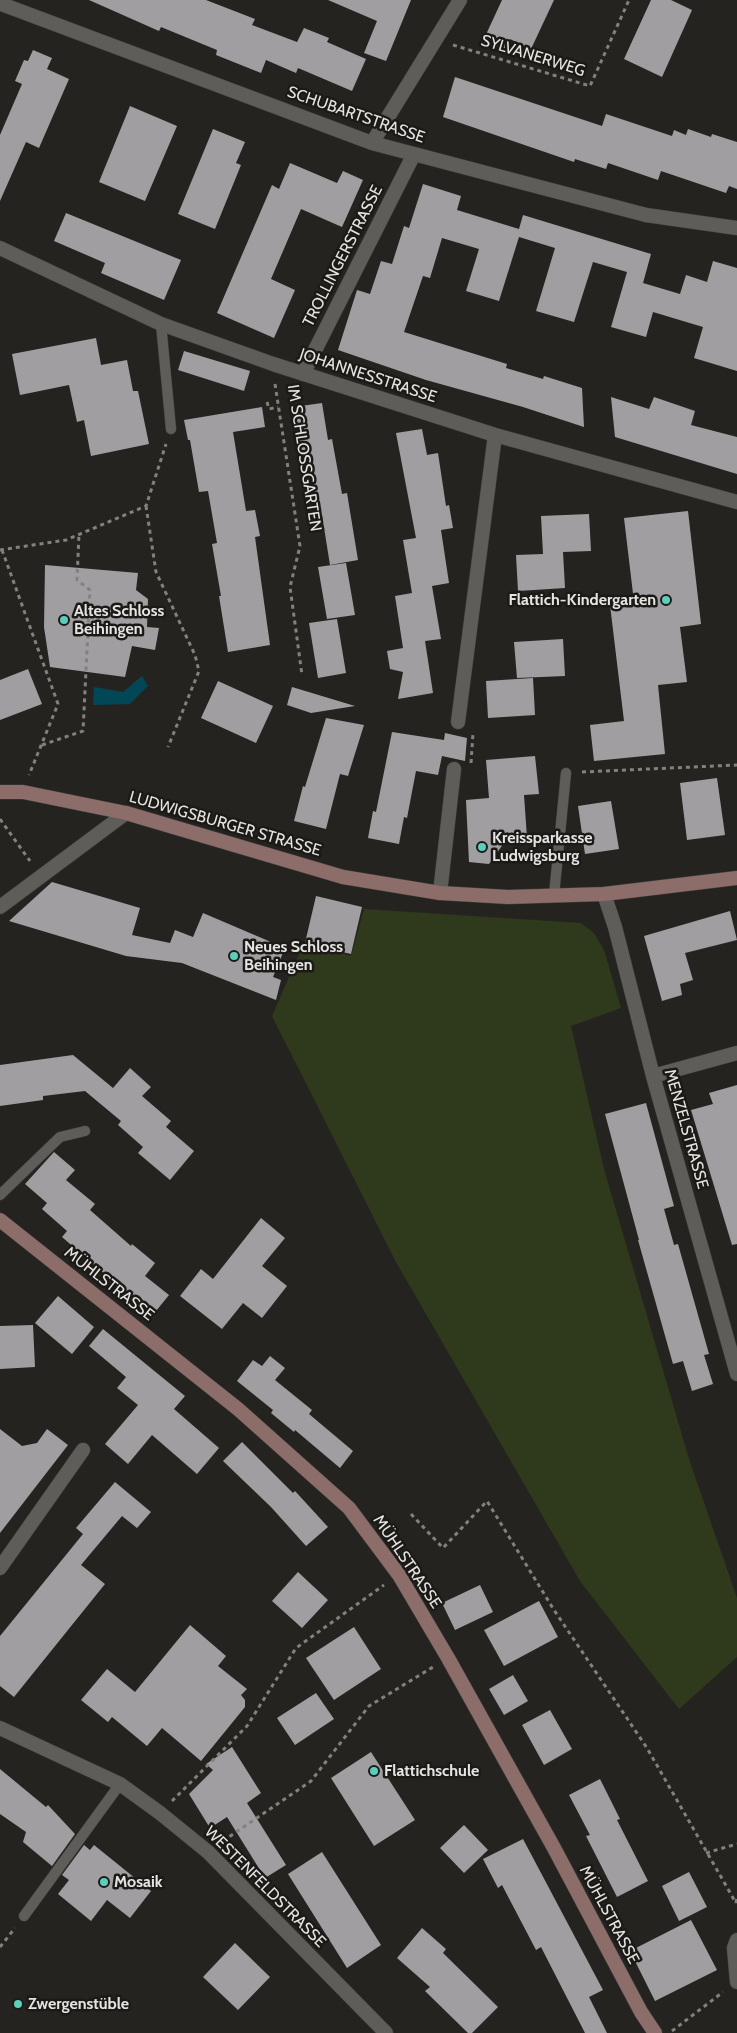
<!DOCTYPE html>
<html>
<head>
<meta charset="utf-8">
<style>
  body { margin:0 }
  canvas { display:block; background:#252320 }
</style>
</head>
<body>
<canvas width="737" height="2033"></canvas>
<script>
const c = document.querySelector('canvas').getContext('2d');
c.lineJoin = 'round';
function paint(path, color) { c.fillStyle = color; c.fill(path, 'evenodd'); }
const toPath = rows => new Path2D(rows.map(r => 'M' + r).join(''));
function trace(path, color, width, dash) { c.strokeStyle = color; c.lineWidth = width; c.lineCap = dash ? 'butt' : 'round'; c.setLineDash(dash || []); c.stroke(path); }
function drawText(font, color, halo, rows, align = 'center') {
  c.font = font + ' Cabin,sans-serif'; c.lineWidth = 5; c.setLineDash([]); c.textBaseline = 'middle'; c.strokeStyle = halo; c.fillStyle = color; for (const [text, x, y, turn = 0] of rows) {
    c.save(); c.translate(x, y); c.rotate((+turn || 0) * Math.PI / 180); c.textAlign = isNaN(turn) ? turn : align; if (halo) c.strokeText(text, 0, 0); c.fillText(text, 0, 0); c.restore();
  }
}
paint(toPath([
  [364,909,581,923,594,933,604,950,621,1008,571,1026,604,1169,689,1459,737,1598,737,1657,679,1709,580,1581,396,1262,272,1016,304,943,351,956]
]), '#2f391b');
paint(toPath([
  [142,676,148,686,130,704,93,705,94,687,123,692]
]), '#024755');
paint(toPath([
  [89,0,206,0,255,19,252,25,297,42,304,28,329,38,327,42,366,59,352,91,298,68,296,73,266,60,261,73,216,55,217,50,161,27,159,31],
  [328,0,411,0,386,61,364,53,377,21],
  [502,0,554,0,531,49,510,39,504,50,483,41],
  [651,0,671,0,692,10,662,77,624,59],
  [33,50,52,58,47,69,69,79,39,148,26,142,0,201,0,135,22,84,15,81,24,60,28,61],
  [455,77,602,126,606,114,672,136,674,130,686,135,688,129,711,137,712,134,737,142,737,189,729,186,726,193,661,171,658,180,608,163,606,169,575,159,574,162,443,117],
  [130,106,177,126,145,201,99,182],
  [213,129,245,142,236,163,241,165,215,229,178,214],
  [290,163,337,183,343,171,363,180,342,227,301,209,271,279,295,290,274,338,217,313,272,185,279,189],
  [423,184,461,196,457,210,519,229,523,215,651,254,643,283,680,294,686,275,707,282,713,261,737,268,737,371,694,358,703,327,653,312,646,337,611,327,627,272,593,262,574,322,536,311,555,248,519,237,499,301,466,291,479,249,442,238,430,278,423,276,404,332,507,364,506,368,543,379,544,376,582,388,584,427,523,407,426,380,338,350,357,290,370,294,381,261,392,264,404,226,409,228],
  [66,213,181,260,164,300,101,273,105,263,54,241],
  [96,338,101,365,127,360,133,391,138,391,149,444,91,456,84,420,77,422,69,385,20,395,12,354],
  [184,351,250,371,244,391,178,370],
  [611,397,649,409,654,397,695,411,691,425,737,437,737,474,615,437],
  [322,403,328,440,332,439,342,494,347,493,358,560,330,565,322,515,316,516,307,461,303,462,294,407],
  [262,407,265,427,233,432,246,511,255,510,260,536,255,537,270,645,228,652,219,596,221,596,212,544,217,543,208,491,199,492,190,440,188,440,184,420],
  [422,429,427,455,438,453,446,506,449,505,453,528,441,530,449,583,432,586,441,639,425,641,433,693,398,699,403,672,390,669,387,651,403,648,395,596,412,593,403,540,416,538,396,433],
  [688,511,701,624,680,627,687,682,658,685,665,754,594,761,590,725,624,721,610,605,634,602,624,518],
  [589,514,591,551,563,552,565,588,518,591,516,555,543,554,541,516],
  [346,563,355,615,327,619,318,567],
  [45,565,138,573,136,590,148,599,147,627,159,628,155,650,132,646,125,677,50,667,44,627],
  [337,619,346,673,318,678,309,623],
  [563,639,565,676,517,678,514,642],
  [28,669,42,704,0,720,0,680],
  [533,678,535,715,488,718,486,681],
  [218,681,273,706,256,743,201,718],
  [292,687,355,706,311,713,287,705],
  [326,718,364,725,348,776,340,774,326,829,294,821,303,786,305,787],
  [392,732,444,740,445,733,467,738,465,761,442,756,438,775,416,771,407,818,404,817,399,844,368,838,373,811,376,812],
  [535,756,539,794,524,795,527,838,506,840,489,864,469,862,466,800,489,798,486,760],
  [717,778,725,835,687,840,680,783],
  [611,801,619,849,585,854,578,806],
  [52,882,140,908,132,935,170,943,175,930,193,937,203,913,285,948,273,977,281,980,276,1000,182,963,126,956,9,921],
  [316,896,362,907,351,954,305,943],
  [730,911,737,940,685,953,693,980,680,984,682,995,662,1001,644,936],
  [73,1055,113,1088,130,1068,151,1087,142,1096,171,1121,166,1127,194,1151,170,1180,138,1153,143,1147,118,1125,121,1121,85,1091,43,1096,43,1100,0,1106,0,1065],
  [737,1085,737,1244,732,1245,691,1110,713,1104,709,1093],
  [646,1103,674,1206,664,1209,674,1245,678,1244,709,1354,704,1355,713,1384,692,1391,683,1361,673,1364,638,1240,639,1240,605,1114],
  [54,1152,75,1170,66,1180,95,1204,90,1210,131,1246,132,1244,155,1263,145,1276,169,1295,152,1316,105,1278,107,1276,62,1237,67,1231,42,1209,47,1203,25,1184],
  [261,1218,285,1238,262,1266,287,1286,262,1318,243,1303,222,1329,180,1296,201,1269,213,1279],
  [58,1296,94,1327,72,1354,35,1323],
  [33,1325,35,1367,0,1369,0,1326],
  [103,1329,185,1396,174,1409,219,1448,197,1474,152,1435,128,1464,105,1444,138,1405,117,1388,126,1377,89,1346],
  [270,1356,285,1368,275,1380,312,1410,309,1414,353,1451,340,1468,295,1430,294,1432,271,1413,273,1410,237,1381,253,1360,262,1366],
  [0,1429,22,1446,37,1443,47,1429,68,1445,0,1533],
  [242,1442,293,1493,295,1491,328,1527,306,1546,271,1507,223,1461],
  [115,1482,151,1512,137,1528,122,1516,81,1565,105,1584,14,1697,0,1686,0,1636,83,1534,76,1528],
  [298,1572,328,1600,302,1628,272,1601],
  [480,1585,493,1612,455,1630,442,1603],
  [539,1601,558,1637,504,1666,484,1630],
  [190,1625,226,1656,218,1666,247,1689,241,1695,245,1700,245,1707,201,1761,162,1728,147,1746,112,1717,108,1722,81,1700,107,1669,135,1692],
  [354,1627,381,1669,334,1700,306,1658],
  [513,1675,528,1701,504,1715,489,1689],
  [316,1693,334,1719,295,1745,277,1718],
  [550,1710,572,1749,544,1765,522,1725],
  [232,1747,261,1793,247,1803,286,1865,265,1878,227,1817,210,1828,189,1794,213,1770,206,1764],
  [371,1752,415,1820,374,1846,331,1778],
  [0,1769,46,1807,48,1805,75,1834,52,1866,23,1842,26,1832,0,1814],
  [600,1779,620,1819,617,1820,648,1881,617,1897,586,1836,590,1835,569,1795],
  [464,1825,488,1850,464,1873,440,1848],
  [523,1839,603,1990,589,1997,607,2033,585,2033,541,1947,536,1950,502,1885,498,1888,483,1859],
  [84,1845,90,1850,94,1845,151,1891,130,1918,107,1900,91,1921,58,1894,69,1880,62,1875],
  [322,1852,381,1945,347,1968,288,1874],
  [689,1872,707,1907,679,1921,662,1886],
  [691,1920,717,1970,655,2001,630,1951],
  [422,1928,446,1949,443,1953,498,2007,472,2033,468,2033,425,1991,430,1987,397,1958],
  [235,1943,270,1977,238,2010,203,1977]
]), '#a19ea2');
const service = toPath([
  [161,324,171,429],
  [554,895,566,773],
  [0,1195,60,1137,85,1131],
  [24,1916,120,1784]
]);
const minor = toPath([
  [4,5,372,143,646,215,737,228],
  [372,143,460,0],
  [0,248,161,324,273,364,495,435,737,502],
  [303,374,414,154],
  [458,722,495,435],
  [440,893,454,769],
  [604,894,615,927,653,1076,737,1374],
  [0,907,126,813],
  [653,1076,737,1053],
  [0,1568,83,1450],
  [0,1728,120,1784,160,1813,208,1852,386,2033],
  [737,1940,734,1948,737,1982]
]);
const secondary = toPath([
  [0,792,23,792,126,813,343,877,440,893,508,897,604,894,737,878],
  [0,1220,238,1409,349,1508,399,1575,448,1658,554,1848,641,2012,655,2033]
]);
trace(service, '#42413e', 11);
trace(minor, '#42413e', 15);
trace(secondary, '#42413e', 15);
trace(toPath([
  [453,45,590,86,629,0],
  [275,384,300,546,290,587,302,675],
  [267,402,269,409,278,407],
  [146,506,156,572,195,655,199,671,168,747],
  [0,550,66,540,146,506,166,444],
  [2,550,58,704,29,775],
  [42,745,83,731,90,590,77,580,79,534],
  [471,763,473,733],
  [582,772,737,765],
  [0,819,30,861],
  [411,1514,443,1548,487,1501,554,1610,647,1748,736,1903],
  [172,1801,247,1726,296,1648,384,1585],
  [223,1841,311,1781,369,1706,433,1667],
  [706,1853,737,1844],
  [736,1903,737,1896],
  [0,1947,15,1928],
  [672,2031,723,1992]
]), '#83817f', 3, [4, 4]);
trace(service, '#5f5d5a', 10);
trace(minor, '#5f5d5a', 14);
trace(secondary, '#8c6d69', 14);
for (const [x, y, r, color] of [
  [666,600,5,"#5bcebc"],
  [64,620,5,"#5bcebc"],
  [482,847,5,"#5bcebc"],
  [234,956,5,"#5bcebc"],
  [374,1771,5,"#5bcebc"],
  [104,1882,5,"#5bcebc"],
  [18,2004,5,"#5bcebc"]
]) { const dot = new Path2D(); dot.arc(x, y, r, 0, 2 * Math.PI); c.fillStyle = color; c.fill(dot); trace(dot, '#1c1a17', 2); }
drawText('16px', '#e5e4e2', '#1c1a17', [
  ["SYLVANERWEG",533,56,17],
  ["SCHUBARTSTRASSE",356,115,19],
  ["TROLLINGERSTRASSE",343,256,-63],
  ["JOHANNESSTRASSE",368,376,18],
  ["IM SCHLOSSGARTEN",304,458,81],
  ["LUDWIGSBURGER STRASSE",225,824,16],
  ["MENZELSTRASSE",686,1129,74],
  ["MÜHLSTRASSE",109,1284,38],
  ["MÜHLSTRASSE",407,1562,56],
  ["WESTENFELDSTRASSE",265,1887,45],
  ["MÜHLSTRASSE",609,1915,62]
]);
drawText('bold 16px', '#e5e4e2', '#1c1a17', [
  ["Flattich-Kindergarten",656,600,"right"],
  ["Altes Schloss",74,611],
  ["Beihingen",74,629],
  ["Kreissparkasse",492,838],
  ["Ludwigsburg",492,856],
  ["Neues Schloss",244,947],
  ["Beihingen",244,965],
  ["Flattichschule",384,1771],
  ["Mosaik",114,1882],
  ["Zwergenstüble",28,2004]
], 'left');
</script>
</body>
</html>
